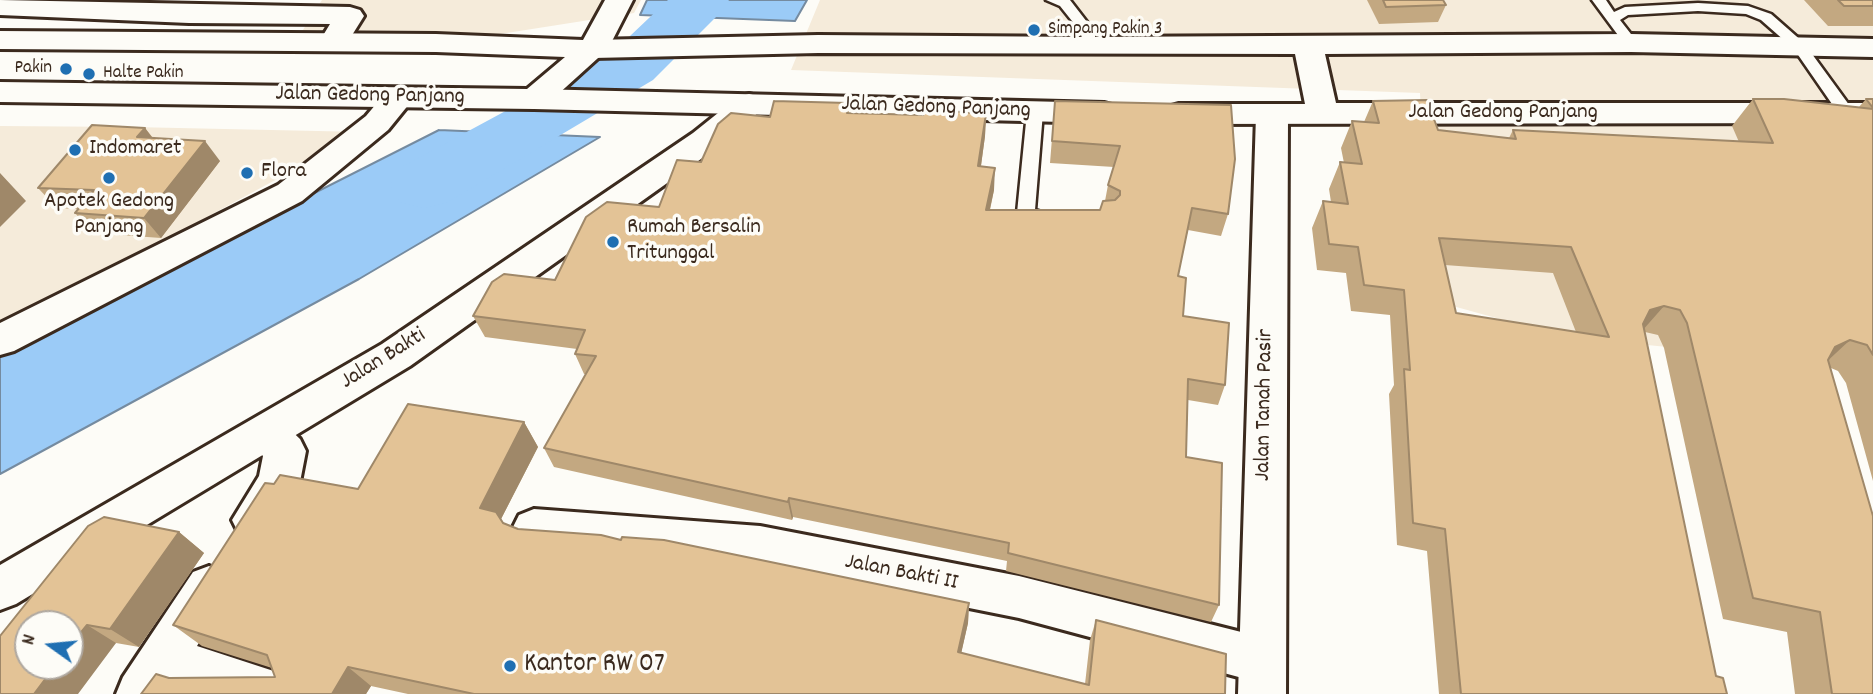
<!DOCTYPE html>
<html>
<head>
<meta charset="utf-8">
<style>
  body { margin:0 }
  #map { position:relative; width:1873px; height:694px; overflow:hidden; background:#fdfcf7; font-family:Dekko,sans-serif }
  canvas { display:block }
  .north { position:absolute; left:14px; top:610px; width:70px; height:70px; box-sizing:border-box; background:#fdfcf7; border:2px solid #afa8a0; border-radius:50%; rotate:285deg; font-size:19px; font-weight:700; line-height:28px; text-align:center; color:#3b2a1e }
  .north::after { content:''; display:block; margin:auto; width:24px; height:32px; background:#1f6fb2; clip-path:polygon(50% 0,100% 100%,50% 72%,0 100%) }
</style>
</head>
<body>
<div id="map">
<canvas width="1873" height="694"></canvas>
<div class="north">N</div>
</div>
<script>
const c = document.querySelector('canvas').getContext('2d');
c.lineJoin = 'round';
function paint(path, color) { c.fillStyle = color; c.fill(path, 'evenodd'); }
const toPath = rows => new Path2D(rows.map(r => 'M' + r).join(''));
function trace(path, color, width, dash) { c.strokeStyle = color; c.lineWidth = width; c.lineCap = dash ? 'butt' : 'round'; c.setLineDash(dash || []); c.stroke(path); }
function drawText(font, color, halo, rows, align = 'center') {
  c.font = font + ' Dekko,sans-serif'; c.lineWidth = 7; c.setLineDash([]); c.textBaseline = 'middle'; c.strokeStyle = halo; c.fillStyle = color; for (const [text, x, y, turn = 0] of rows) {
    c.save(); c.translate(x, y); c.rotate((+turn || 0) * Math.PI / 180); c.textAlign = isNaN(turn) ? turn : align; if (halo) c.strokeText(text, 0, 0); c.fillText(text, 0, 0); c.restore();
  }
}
paint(toPath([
  [322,0,641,0,634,13,462,40,301,33],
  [820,0,1873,0,1873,367,1565,337,1431,300,1420,93,791,70],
  [0,126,132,127,364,132,0,329]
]), '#f5ebda');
const water = toPath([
  [647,0,807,0,795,21,640,15,647,0],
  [439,130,600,137,359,279,0,474,0,352,439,130]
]);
paint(water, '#9bcbf7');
trace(water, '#758ba0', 2);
paint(toPath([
  [668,0,729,0,721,12,653,80,448,202,424,208,400,202,390,185,400,168,611,54,668,0]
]), '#9bcbf7');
const service = toPath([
  [1046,0,1070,0,1094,31,1097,46,1095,49,1085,49,1080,31,1060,6,1046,0],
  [1592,0,1606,0,1614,12,1625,7,1698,3,1748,6,1771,14,1804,43,1855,113,1853,117,1841,117,1794,49,1761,20,1746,14,1698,11,1628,15,1620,20,1638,43,1631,47,1626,46,1592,0],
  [1035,107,1043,112,1035,210,1054,216,1057,220,1048,226,1020,217,1017,213,1027,112,1035,107]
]);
const minor = toPath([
  [0,0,350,7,360,10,364,16,344,48,334,51,324,48,319,42,330,24,189,23,0,15,0,0],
  [266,415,280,420,300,439,306,451,300,482,294,495,269,534,254,539,239,534,232,520,259,476,263,456,252,444,246,432,252,420,266,415],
  [534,509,760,526,1019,576,1261,637,1278,644,1285,660,1278,676,1261,683,1019,618,760,566,534,549,519,543,512,529,519,515,534,509],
  [209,566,225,572,232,587,197,646,292,677,299,694,199,694,173,686,168,694,116,694,123,677,193,572,209,566]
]);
const tertiary = toPath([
  [398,88,409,91,414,98,388,130,302,201,14,351,0,355,0,323,278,185,366,116,387,91,398,88],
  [749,94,760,97,765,104,760,111,715,149,410,366,16,604,0,610,0,565,382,344,693,133,738,97,749,94],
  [1272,105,1283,108,1288,115,1286,694,1238,694,1256,115,1261,108,1272,105]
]);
const secondary = toPath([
  [1631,34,1873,39,1873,57,1631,52,1325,54,1336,103,1873,103,1873,123,1179,124,1168,121,1163,114,1168,107,1179,104,1305,104,1295,54,818,53,593,58,582,55,578,49,582,43,593,40,818,35,1090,37,1631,34],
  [534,89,1104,103,1115,106,1120,113,1115,120,1104,123,534,109,523,106,518,99,523,92,534,89]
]);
const trunk = toPath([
  [605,0,633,0,608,49,545,106,534,109,0,102,0,82,527,89,565,57,436,52,0,49,0,31,436,34,583,40,605,0]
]);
trace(service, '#3b2a1e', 5);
trace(minor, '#3b2a1e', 6);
trace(tertiary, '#3b2a1e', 6);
trace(secondary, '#3b2a1e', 6);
trace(trunk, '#3b2a1e', 6);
paint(service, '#fdfcf7');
paint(minor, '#fdfcf7');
paint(tertiary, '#fdfcf7');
paint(secondary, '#fdfcf7');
paint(trunk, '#fdfcf7');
paint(toPath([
  [1367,0,1443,0,1446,5,1438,22,1379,24],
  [1804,0,1873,0,1873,26,1828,26],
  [1753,99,1859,107,1866,99,1873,99,1873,481,1846,383,1838,371,1831,368,1873,694,1795,694,1787,632,1723,619,1664,348,1658,335,1645,332,1716,676,1727,694,1439,694,1427,551,1397,545,1389,394,1394,385,1390,315,1351,311,1346,273,1317,270,1312,228,1323,201,1331,202,1329,189,1340,162,1344,163,1341,148,1352,121,1364,122,1373,101,1438,130,1509,138,1513,130,1739,142,1732,126],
  [1445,265,1553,273,1576,332,1456,313],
  [1055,101,1228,214,1221,236,1188,230,1178,276,1183,316,1225,385,1218,405,1188,400,1186,457,1219,605,1211,622,1006,571,1007,561,793,517,792,520,554,467,544,448,586,374,584,374,575,354,577,349,485,337,473,316,555,280,659,207,701,162,770,117,848,103,849,113,923,115,986,114,985,136,981,166,994,190,990,210,1100,210,1105,201,1108,185,1114,167,1050,163],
  [145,128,153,138,220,161,161,238,93,233,75,213,78,209,57,208,38,188],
  [524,422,538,447,501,519,504,524,518,529,621,540,969,603,968,623,961,653,1085,684,1090,640,1096,620,1225,694,408,694,371,686,366,694,141,694,169,678,275,677,272,668,202,646,173,625,358,489],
  [179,532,204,553,139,647,116,643,0,694]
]), '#c3a881');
paint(toPath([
  [986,114,985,136,978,187,978,166],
  [145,128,160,148,137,137],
  [205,141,220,161,161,238,144,218],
  [995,168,994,190,985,231,986,210],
  [0,173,26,201,0,227],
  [1664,306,1642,331,1628,335,1650,310],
  [1850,340,1822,366,1835,347],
  [524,422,538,447,501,519,512,534,480,508],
  [789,498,793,517,792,520,788,502],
  [179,532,204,553,139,647,110,629],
  [969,603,968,623,957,672,958,652],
  [87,625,116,643,78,694,34,694,55,666,70,666,70,646],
  [348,667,371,686,366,694,332,694]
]), '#9f8869');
const building = toPath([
  [1383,0,1443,0,1446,5,1386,7,1383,0],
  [1838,0,1873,0,1873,6,1844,6,1838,0],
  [1753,99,1784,99,1873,109,1873,355,1867,345,1850,340,1835,347,1828,360,1873,516,1873,694,1832,694,1820,612,1753,598,1687,323,1680,310,1664,306,1650,310,1643,324,1716,676,1723,678,1727,694,1461,694,1445,529,1413,523,1404,369,1410,370,1404,290,1364,285,1358,247,1329,244,1323,201,1348,204,1340,162,1362,164,1352,121,1379,123,1373,101,1427,100,1438,130,1516,139,1513,130,1773,143,1753,99],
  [1439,238,1571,247,1609,337,1456,313,1439,238],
  [1866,99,1873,99,1873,108,1866,99],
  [774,101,848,103,847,113,923,115,924,109,986,114,978,166,995,168,986,210,1100,210,1103,201,1115,200,1120,195,1120,191,1108,185,1120,146,1052,141,1055,101,1231,105,1235,159,1228,214,1192,208,1178,276,1186,278,1183,316,1229,323,1225,385,1188,379,1186,457,1222,463,1219,605,1008,553,1009,543,789,498,788,502,544,448,596,356,575,354,585,330,473,316,492,282,504,274,555,280,586,217,607,202,659,207,677,160,701,162,718,124,731,113,770,117,774,101],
  [92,125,145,128,137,137,205,141,144,218,75,213,94,190,38,188,92,125],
  [408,404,524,422,480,508,496,512,503,523,518,529,601,535,621,540,622,537,664,540,969,603,958,652,1089,685,1096,620,1226,654,1225,694,474,694,348,667,332,694,141,694,156,674,169,678,275,677,267,655,173,625,265,483,274,484,280,475,358,489,408,404],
  [104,517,179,532,110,629,87,625,70,646,70,624,28,624,28,666,55,666,34,694,0,694,0,636,88,526,104,517]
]);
paint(building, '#e3c396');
trace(building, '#9f8869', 2);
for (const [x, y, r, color] of [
  [1034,30,7,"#1f6fb2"],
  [66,69,7,"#1f6fb2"],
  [89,74,7,"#1f6fb2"],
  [75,150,7,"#1f6fb2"],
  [247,173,7,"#1f6fb2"],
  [109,178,7,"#1f6fb2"],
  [613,242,7,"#1f6fb2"],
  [510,666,7,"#1f6fb2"]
]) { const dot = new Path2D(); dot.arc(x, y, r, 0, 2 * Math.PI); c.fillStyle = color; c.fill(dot); trace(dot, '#fdfcf7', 2.5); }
drawText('19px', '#3b2a1e', '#fdfcf7', [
  ["Simpang Pakin 3",1048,30],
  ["Pakin",52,69,"right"],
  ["Halte Pakin",103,74]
], 'left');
drawText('23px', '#3b2a1e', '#fdfcf7', [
  ["Jalan Gedong Panjang",370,97,1],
  ["Jalan Gedong Panjang",936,109,2],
  ["Jalan Gedong Panjang",1503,114],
  ["Jalan Bakti",384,360,-32],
  ["Jalan Tanah Pasir",1266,405,-89],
  ["Jalan Bakti II",901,574,11]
]);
drawText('23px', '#3b2a1e', '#fdfcf7', [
  ["Indomaret",89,150],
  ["Flora",261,173],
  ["Apotek Gedong",109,203,"center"],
  ["Panjang",109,229,"center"],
  ["Rumah Bersalin",627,229],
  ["Tritunggal",627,255]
], 'left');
drawText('28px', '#3b2a1e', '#fdfcf7', [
  ["Kantor RW 07",524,666]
], 'left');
</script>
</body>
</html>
